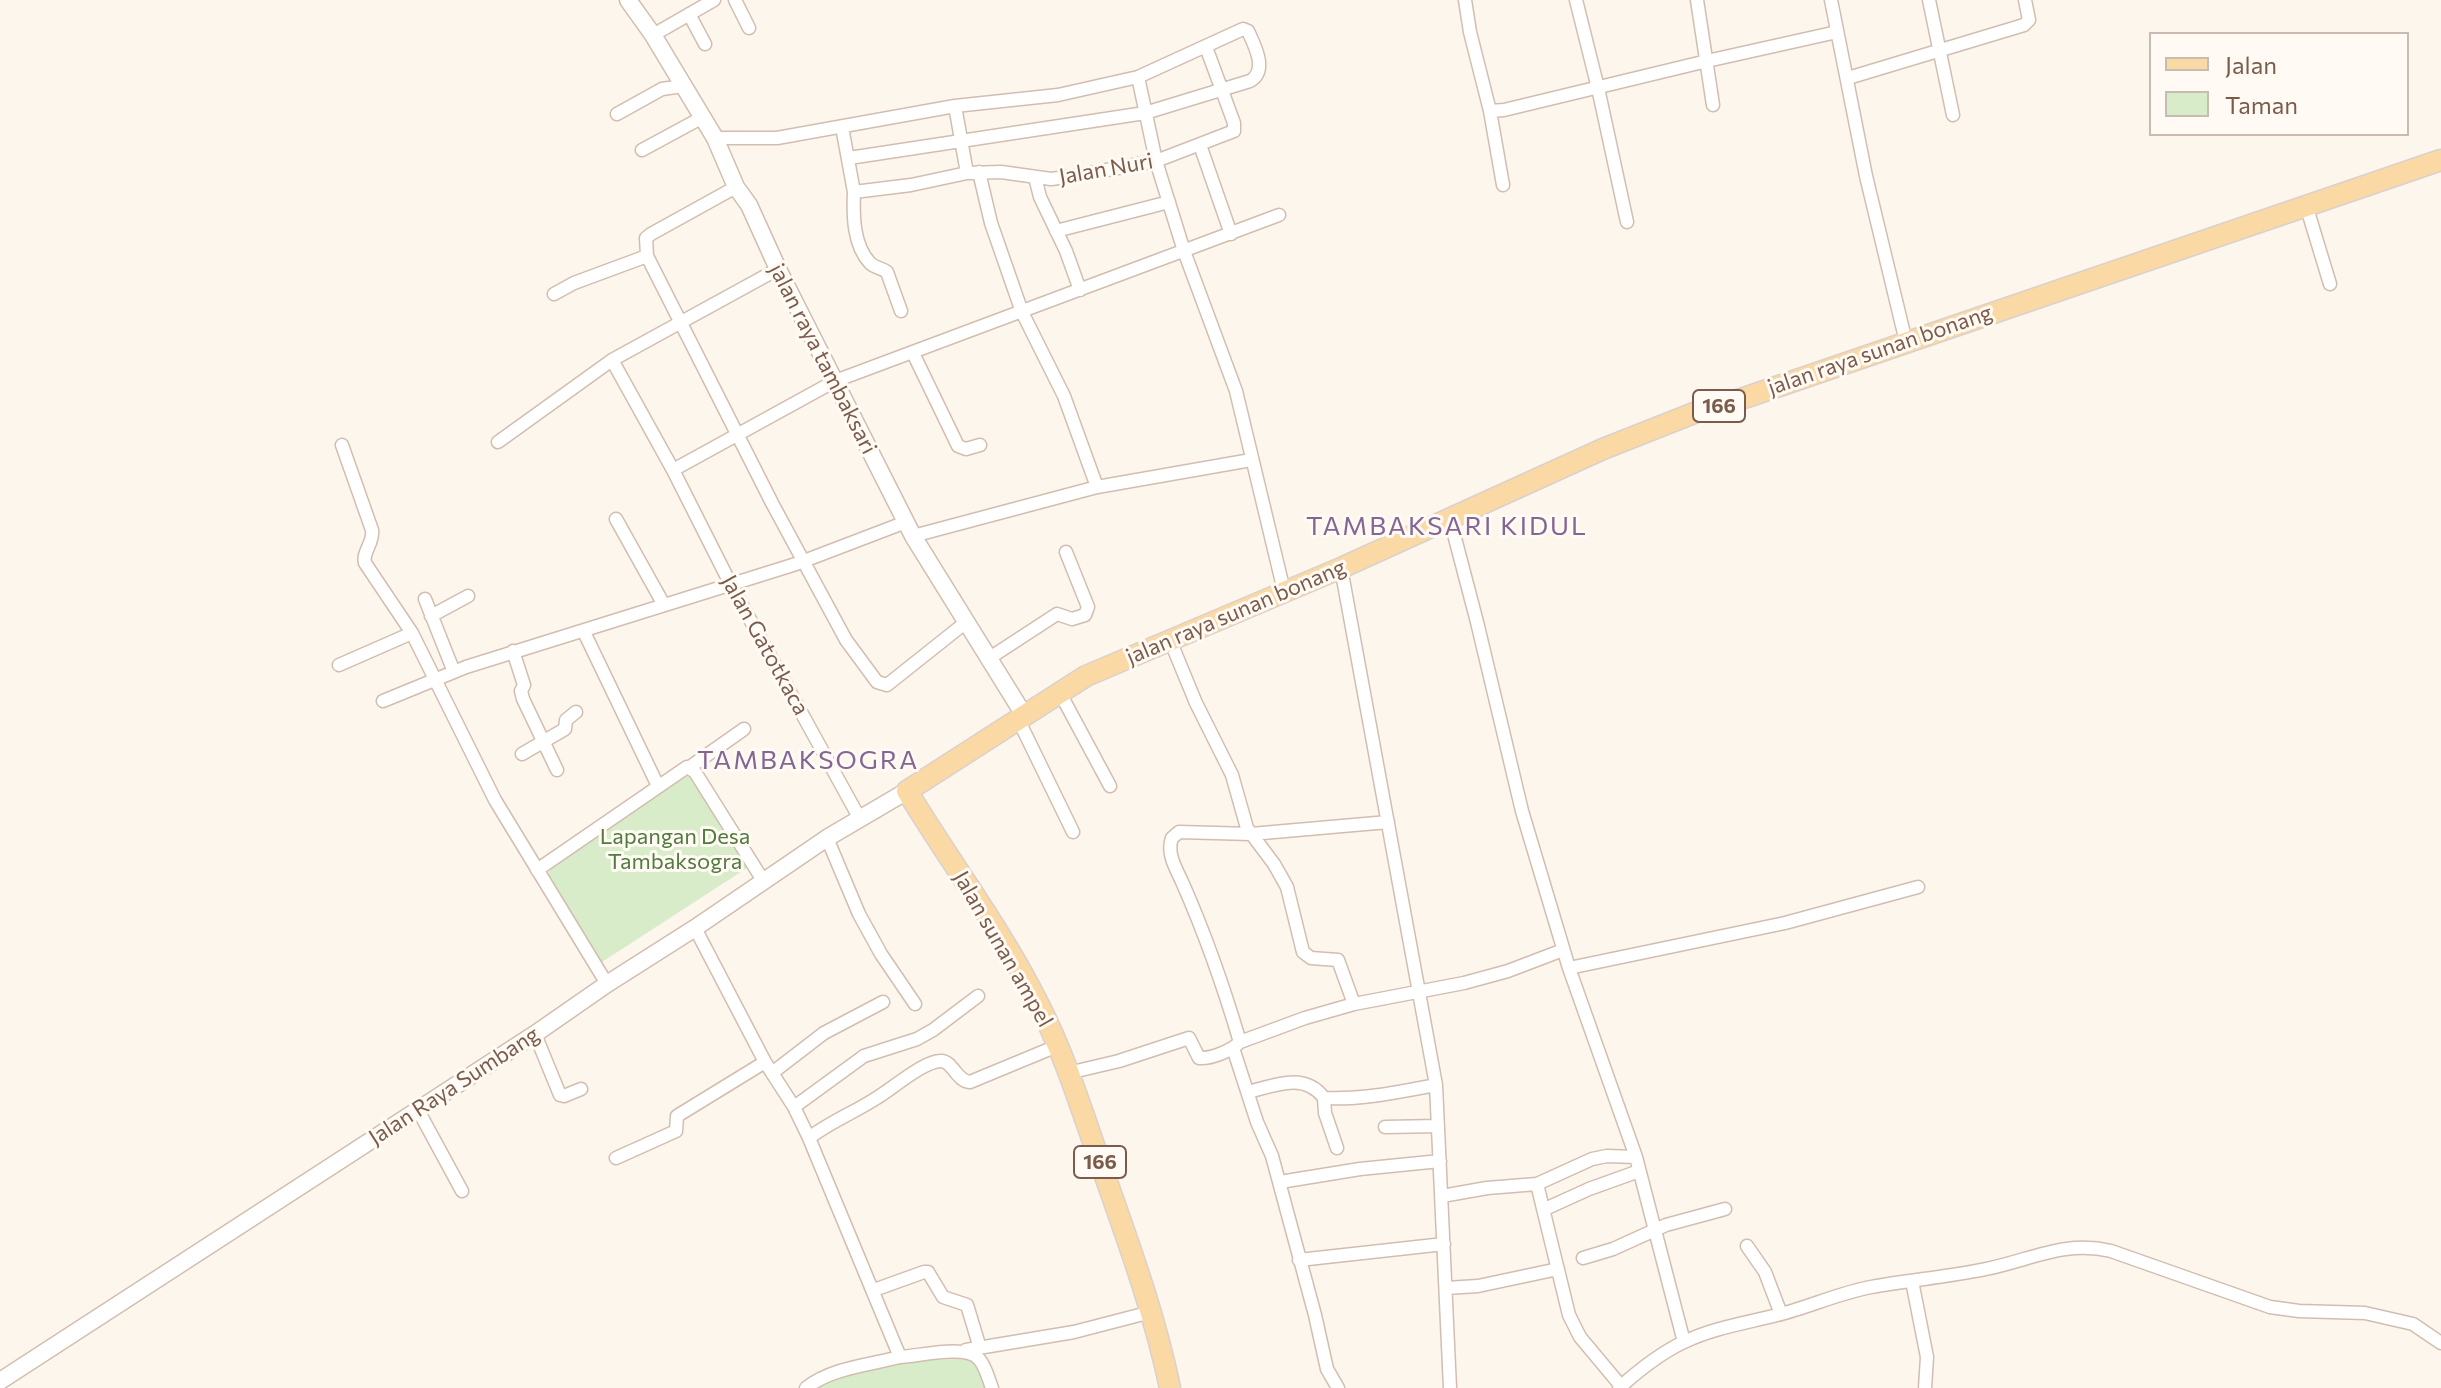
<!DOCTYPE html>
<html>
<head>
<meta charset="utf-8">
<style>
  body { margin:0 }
  #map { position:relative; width:2441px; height:1388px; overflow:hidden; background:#fdf6ec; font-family:Commissioner,sans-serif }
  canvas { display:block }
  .legend { position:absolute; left:2149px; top:32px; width:260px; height:104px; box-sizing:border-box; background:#fffaf3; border:2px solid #cabbb1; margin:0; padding:10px 14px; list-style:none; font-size:24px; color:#7a5c4d }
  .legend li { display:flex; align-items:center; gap:16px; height:40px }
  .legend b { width:40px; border:2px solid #cabbb1 }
</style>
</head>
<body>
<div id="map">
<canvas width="2441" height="1388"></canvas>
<ul class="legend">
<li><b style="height:10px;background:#fbd9a5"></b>Jalan</li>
<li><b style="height:22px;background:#d8ecc9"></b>Taman</li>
</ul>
</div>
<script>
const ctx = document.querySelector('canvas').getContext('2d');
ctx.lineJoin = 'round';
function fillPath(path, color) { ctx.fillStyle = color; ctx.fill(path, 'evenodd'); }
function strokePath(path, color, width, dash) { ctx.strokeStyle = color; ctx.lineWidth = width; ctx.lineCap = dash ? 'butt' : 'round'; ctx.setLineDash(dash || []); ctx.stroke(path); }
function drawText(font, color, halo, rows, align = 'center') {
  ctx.font = font + ' Commissioner,sans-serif'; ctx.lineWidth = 6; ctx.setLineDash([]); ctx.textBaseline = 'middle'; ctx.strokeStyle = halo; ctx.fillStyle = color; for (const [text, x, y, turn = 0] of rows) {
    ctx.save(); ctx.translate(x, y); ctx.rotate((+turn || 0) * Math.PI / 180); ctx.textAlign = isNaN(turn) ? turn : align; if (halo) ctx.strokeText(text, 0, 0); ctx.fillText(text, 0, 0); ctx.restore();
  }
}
const green = new Path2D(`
  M687 774 695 777 750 866 599 964 547 877 550 869Z
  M960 1359C982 1361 981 1369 987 1388H810L817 1382 899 1361Z`);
const minor = new Path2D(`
  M735 0 749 28
  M1465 0 1470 32 1490 111 1503 185
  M1576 0 1598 88 1627 222
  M1697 0 1713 105
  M1831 0 1866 176 1906 342
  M1929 0 1953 115
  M689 14 705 44
  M653 35 714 0
  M1138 77 1156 161 1184 251 1236 391 1284 591
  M1848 78 2024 25 2029 20 2025 0
  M955 106 967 173
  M1490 111 1504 110 1707 61 1837 32
  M617 114 662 89 683 86
  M842 127 854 192 911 185 967 173 1001 172 1051 179 1074 176 1156 161 1234 131V123L1206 47
  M715 138H777L955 106 1058 95 1138 77 1243 29 1248 31C1255 46 1268 71 1250 81L1145 113 849 158
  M1200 145 1231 234
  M642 150 703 117
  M979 172 991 223 1022 312 1064 396 1097 487
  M1035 177 1040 197 1066 251 1080 290
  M854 192C853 215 853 245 870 263 875 268 882 268 887 272L901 311
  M2306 205 2330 284
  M1056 231 1169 202
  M647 256 772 503 846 640 877 682 887 685 965 623
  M554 294 574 283 647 256 646 238 651 234 736 187
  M913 353 958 446 966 449 980 445
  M612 360 673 470 731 585 860 819
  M498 442 612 360 778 269
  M342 445 372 530C374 543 362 552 365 563L412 633 495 800 607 984
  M673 470 835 381 1279 215
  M616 519 664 605
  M1450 519 1477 622 1522 811 1569 968 1636 1157 1684 1342
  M913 536 1097 487 1251 460
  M1341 568 1436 1085 1450 1388
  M425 599 454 672
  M431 616 468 596
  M584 632 658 786
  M1170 640 1196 703 1232 775 1247 828 1274 864 1287 887 1303 952 1311 958 1338 960 1354 1004
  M513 651 524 685 521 691 523 699 557 770
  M988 659 1057 614 1072 619 1085 615 1088 607 1066 552
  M339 665 412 633
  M1060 693 1110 786
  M383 701 466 667 796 564 906 522
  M1018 719 1073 832
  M522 754 565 729 566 720 576 712
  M690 767 744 729
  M827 838 859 914 881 954 915 1004
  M537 870 687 767 695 772 764 882
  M695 928 765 1062 794 1107 809 1138 900 1357C920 1356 966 1344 979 1359 986 1367 988 1378 992 1388
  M1569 968 1785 923 1918 887
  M535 1034 560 1095 564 1096 581 1089
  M1240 1042C1224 988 1206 936 1183 884 1177 870 1166 854 1172 838L1179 832 1251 834 1388 822
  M1233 1048 1257 1122 1272 1156 1315 1315 1327 1369 1338 1388
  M772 1073 824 1033 883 1002
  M1068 1073 1119 1061 1189 1038 1199 1058C1211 1059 1231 1051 1240 1042L1305 1018 1354 1004 1464 983 1508 971 1563 950
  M1249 1092C1275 1085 1305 1072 1324 1098 1361 1100 1399 1092 1436 1085
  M1324 1098 1325 1113 1337 1148
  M794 1107 864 1056 917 1039 933 1030 978 996
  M418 1110 462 1191
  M1385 1127 1438 1126
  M809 1138C830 1122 853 1113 875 1099 891 1090 923 1061 941 1061 953 1061 956 1081 970 1082L1057 1046
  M616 1158 676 1131 677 1116 765 1062
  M1280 1182 1360 1169 1440 1161
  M1537 1184 1569 1315 1580 1337 1621 1386
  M1442 1196 1487 1188 1537 1184 1592 1159 1607 1156 1636 1157
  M1545 1209 1589 1189 1639 1171
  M1747 1246 1765 1272 1781 1314
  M1583 1258 1613 1249 1666 1225 1725 1209
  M1299 1260 1444 1244
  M1912 1281 1927 1357 1925 1388
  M1446 1288 1478 1286 1558 1269
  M874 1290 924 1272H928L943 1297 967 1305 980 1348
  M966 1350 1074 1332 1151 1312
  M806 1388C831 1368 869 1365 900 1357
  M1619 1388C1638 1371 1660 1353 1684 1342 1713 1328 1746 1323 1777 1315 1809 1307 1839 1293 1871 1287 1909 1280 1948 1277 1986 1269 2031 1260 2064 1240 2111 1251L2270 1307 2299 1311 2365 1313 2413 1324 2441 1343`);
const tertiary = new Path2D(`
  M628 0 653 35 715 138 736 187 749 205 778 269 913 536 1024 715
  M0 1381 535 1034 607 984 695 928 827 838 907 791`);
const primary = new Path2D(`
  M1170 1388C1154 1311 1126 1236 1100 1162 1081 1108 1064 1053 1038 1003 1001 929 950 862 907 791L1086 676 1341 568 1603 449 1694 413 1747 397 2441 160`);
const shields = [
  [1719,406,52],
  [1100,1162,52]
];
const shieldNames = [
  ["166",1719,406],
  ["166",1100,1162]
];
const streetNames = [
  ["Jalan Nuri",1106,169,-10],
  ["jalan raya sunan bonang",1880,350,-19],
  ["jalan raya tambaksari",823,359,63],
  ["jalan raya sunan bonang",1236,612,-23],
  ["Jalan Gatotkaca",765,645,61],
  ["Jalan sunan ampel",1003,949,60],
  ["Jalan Raya Sumbang",454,1086,-33]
];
const parkNames = [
  ["Lapangan Desa",675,837],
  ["Tambaksogra",675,862]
];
const quarterNames = [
  ["TAMBAKSARI KIDUL",1447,526],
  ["TAMBAKSOGRA",808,760]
];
fillPath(green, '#d8ecc9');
strokePath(minor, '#d1beb0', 15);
strokePath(tertiary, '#d1beb0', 19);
strokePath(primary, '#dad1cd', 23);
strokePath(minor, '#fff', 12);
strokePath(tertiary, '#fff', 16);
strokePath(primary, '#fbd9a5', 20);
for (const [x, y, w] of shields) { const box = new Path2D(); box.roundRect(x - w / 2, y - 16, w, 32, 6); ctx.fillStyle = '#fffaf3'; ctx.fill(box); strokePath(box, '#7a5c4d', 2); }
drawText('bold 20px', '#7a5c4d', null, shieldNames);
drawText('22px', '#7a5c4d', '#fffaf3', streetNames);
drawText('22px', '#537a41', '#fffaf3', parkNames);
ctx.letterSpacing = '2px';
drawText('26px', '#846695', '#fffaf3', quarterNames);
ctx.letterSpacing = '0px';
</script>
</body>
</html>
